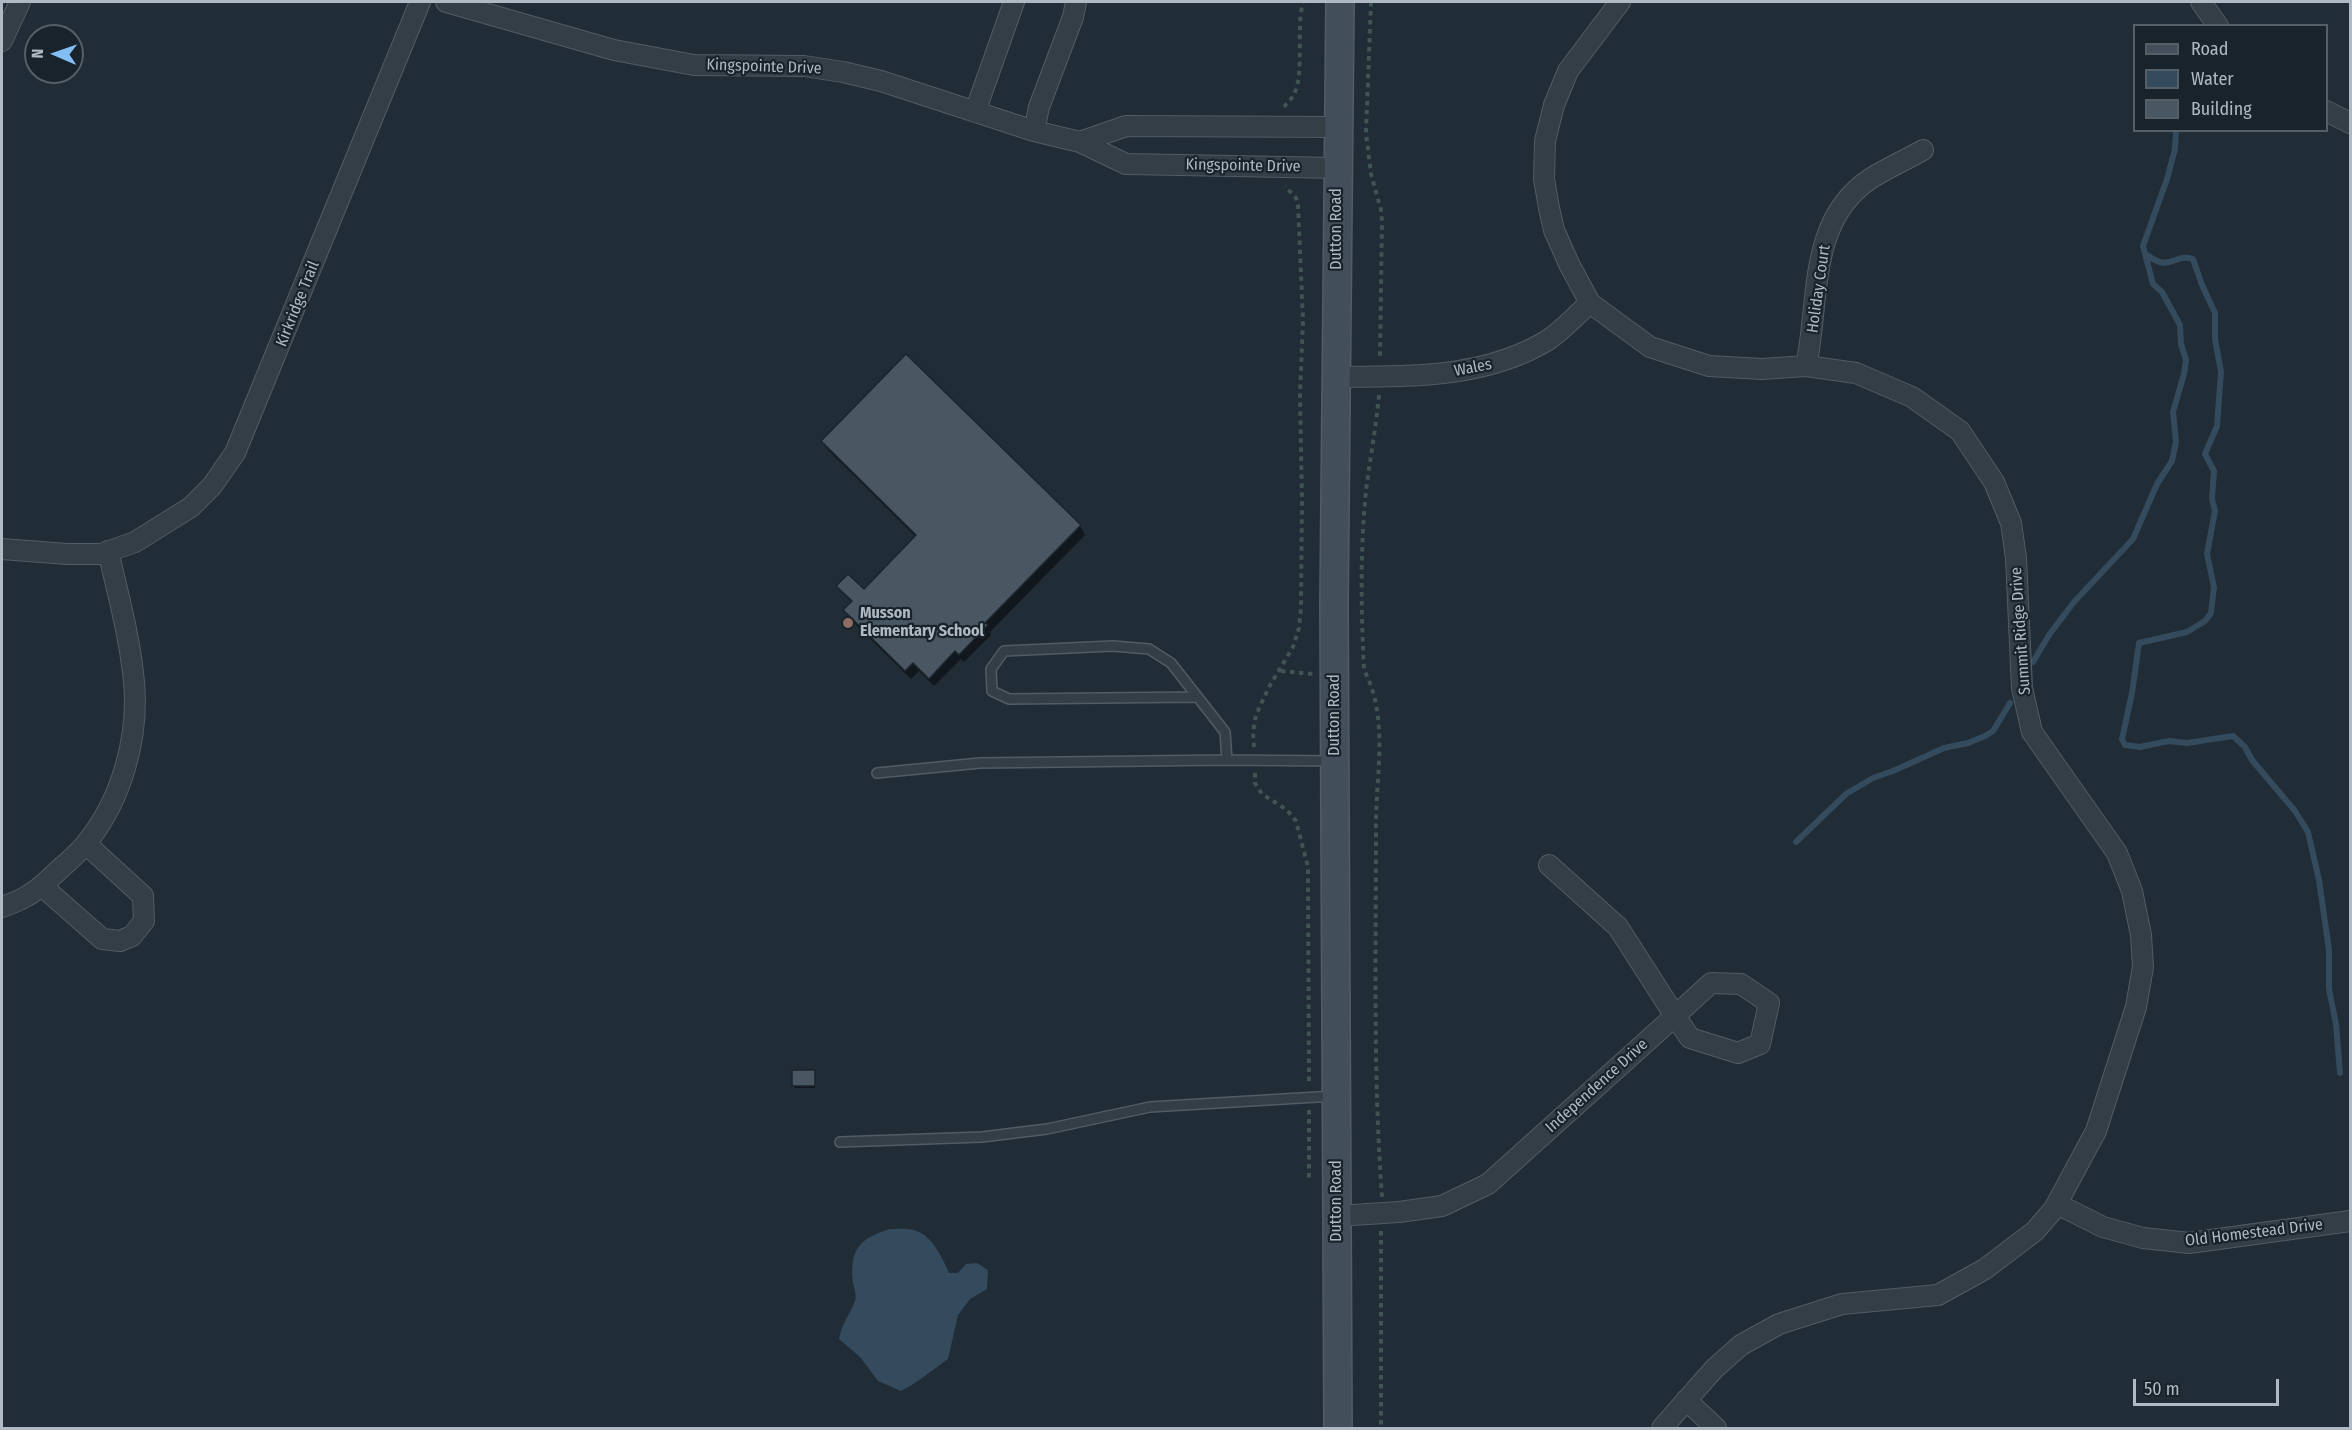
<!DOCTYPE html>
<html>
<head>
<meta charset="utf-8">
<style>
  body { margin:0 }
  #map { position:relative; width:2352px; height:1430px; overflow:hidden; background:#202c36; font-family:"Fira Sans Condensed",sans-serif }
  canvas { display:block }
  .frame { position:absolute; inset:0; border:3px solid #aeb9c4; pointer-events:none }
  .legend { position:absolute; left:2133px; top:24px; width:195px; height:108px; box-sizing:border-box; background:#19232b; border:2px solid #555f68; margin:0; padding:8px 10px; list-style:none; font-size:18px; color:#aeb9c4 }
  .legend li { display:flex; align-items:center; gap:12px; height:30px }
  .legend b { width:30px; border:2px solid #555f68 }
  .north { position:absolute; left:24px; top:24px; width:60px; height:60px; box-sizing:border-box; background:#19232b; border:2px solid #555f68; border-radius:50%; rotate:272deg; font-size:16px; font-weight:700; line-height:24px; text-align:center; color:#aeb9c4 }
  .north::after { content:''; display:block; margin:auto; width:21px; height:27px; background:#82bdf4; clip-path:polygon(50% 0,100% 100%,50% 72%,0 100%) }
  .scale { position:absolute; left:2133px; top:1379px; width:146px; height:27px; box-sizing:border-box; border:3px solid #aeb9c4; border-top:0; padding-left:8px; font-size:18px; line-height:21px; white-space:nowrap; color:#aeb9c4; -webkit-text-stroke:4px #19232b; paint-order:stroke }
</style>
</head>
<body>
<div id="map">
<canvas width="2352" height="1430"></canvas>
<div class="frame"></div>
<ul class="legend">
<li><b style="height:8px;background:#424e5a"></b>Road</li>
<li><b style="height:16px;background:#344b5d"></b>Water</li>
<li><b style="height:16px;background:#485762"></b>Building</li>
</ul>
<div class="north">N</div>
<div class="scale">50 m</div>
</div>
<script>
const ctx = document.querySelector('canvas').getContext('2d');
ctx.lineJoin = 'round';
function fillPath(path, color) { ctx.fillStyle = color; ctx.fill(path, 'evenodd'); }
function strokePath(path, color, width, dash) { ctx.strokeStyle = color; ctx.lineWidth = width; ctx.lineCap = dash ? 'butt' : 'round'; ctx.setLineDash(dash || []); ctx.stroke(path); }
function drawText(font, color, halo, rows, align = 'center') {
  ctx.font = font + ' "Fira Sans Condensed",sans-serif'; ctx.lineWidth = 4.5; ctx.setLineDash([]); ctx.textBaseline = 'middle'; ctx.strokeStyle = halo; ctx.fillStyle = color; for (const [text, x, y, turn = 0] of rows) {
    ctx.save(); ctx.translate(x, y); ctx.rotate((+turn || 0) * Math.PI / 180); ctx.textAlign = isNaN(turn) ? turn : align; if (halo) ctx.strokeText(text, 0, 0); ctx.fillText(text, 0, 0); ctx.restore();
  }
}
const water = new Path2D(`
  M890 1229C897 1229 907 1228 914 1230 932 1235 942 1257 949 1273H958L966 1264 977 1263 988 1270 987 1289 970 1299 958 1315 948 1359C932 1370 919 1382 901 1391L878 1381 860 1357 839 1339C841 1325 850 1314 855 1301 857 1295 854 1288 853 1283 849 1249 860 1238 890 1229Z`);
const shadow = new Path2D(`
  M823 441 1080 526 1085 535 990 632 991 635 964 662 961 659 934 686 919 671 911 679 850 619 845 610 852 603 838 586 864 591 916 537 828 450Z
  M814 1071 815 1088H795L794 1085Z`);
const stream = new Path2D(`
  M2147 255C2171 273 2173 253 2193 259L2202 285 2215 313V339L2221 372 2217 426 2205 454 2214 471 2212 499 2215 511 2207 554 2214 587 2211 613 2205 621 2187 632 2139 643 2132 693 2122 739 2125 745 2140 747 2169 741 2187 743 2233 736 2245 747 2252 760 2295 811 2308 832 2319 880 2329 950V989L2336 1024 2340 1073
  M2033 662 2049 635 2074 602 2133 539 2157 484 2172 461 2176 442 2173 412 2184 374 2186 360 2181 344 2180 325 2162 292 2153 284 2143 246 2167 179 2175 149 2176 130
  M1796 842 1846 794 1873 778 1893 771 1944 748 1968 743 1985 736 1993 731 2010 703`);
const building = new Path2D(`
  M906 354 1081 525 985 623 988 625 959 655 955 651 929 679 913 663 905 671 843 610 852 601 836 586 848 574 864 589 916 535 821 441Z
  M792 1070H815V1086H792Z`);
const path = new Path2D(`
  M1371 2 1366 133 1371 174 1381 210 1382 222 1380 358
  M1284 107C1288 102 1293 98 1295 92 1304 72 1296 28 1303 2
  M1379 395C1376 427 1370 459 1366 491 1360 550 1361 610 1364 670 1390 719 1375 778 1376 831 1376 953 1373 1076 1382 1197
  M1281 671 1313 674
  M1254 747 1253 732 1256 715 1269 687 1293 647 1299 628 1301 608 1302 500 1300 395 1303 320 1298 205 1296 198 1285 186
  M1255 773V783L1262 794 1287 810 1296 821 1308 867 1309 1084
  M1309 1110V1179
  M1381 1231V1428`);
const lane = new Path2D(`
  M1197 697 1009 699 992 691 991 669 1004 651 1113 646 1149 649 1171 663 1225 732 1227 760 1333 761
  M877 773 980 763 1227 760
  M840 1142 982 1137 1047 1129 1150 1107 1334 1096`);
const street = new Path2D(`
  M446 2 614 50 694 65 804 66 843 72 881 81 1034 131 1080 142 1126 164 1338 168
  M1620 2 1568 71 1554 105 1545 141 1544 179 1549 208 1554 230 1569 264 1590 303 1650 347 1709 366 1762 369 1806 366 1856 373 1912 397 1960 431 1994 482 2011 523 2016 558 2022 688 2032 732 2117 853 2132 891 2141 935 2143 967 2136 1007 2096 1131 2054 1209 2035 1231 1985 1269 1938 1295 1842 1304 1779 1324 1741 1345 1714 1369 1662 1428
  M2201 2 2218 26
  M2 41 20 2
  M2326 111 2350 123
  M975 112 1014 2
  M1034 131 1039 107 1073 17 1076 2
  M1080 142 1126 126 1338 127
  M1806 366C1820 302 1807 221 1870 179 1887 168 1906 160 1923 150
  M1336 377C1409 376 1484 379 1548 340 1563 330 1577 314 1590 303
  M2 549 67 554H101L135 542 191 507 212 486 235 453 420 2
  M42 886 102 939 120 941 132 936 144 921 143 896 86 844
  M2 907C10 904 19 901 27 896 40 889 51 877 62 867 71 859 81 851 88 841 122 798 139 737 134 682 130 638 118 594 108 551
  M1711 983 1741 984 1769 1003 1760 1044 1738 1053 1690 1038 1675 1016Z
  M2057 1204 2103 1227 2143 1238 2189 1243 2350 1221
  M1337 1216 1399 1212 1442 1206 1488 1184 1675 1016 1618 927 1549 865
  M1686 1400 1716 1428`);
const secondary = new Path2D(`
  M1338 1428 1334 605 1340 2`);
const markers = [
  [848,623,6,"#8d6e63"]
];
const streetNames = [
  ["Kingspointe Drive",764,67,2],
  ["Kingspointe Drive",1243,166,1],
  ["Dutton Road",1337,229,-90],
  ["Holiday Court",1819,289,-82],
  ["Kirkridge Trail",298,304,-68],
  ["Wales",1473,368,-11],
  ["Summit Ridge Drive",2021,631,-94],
  ["Dutton Road",1335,715,-90],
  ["Independence Drive",1597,1086,-42],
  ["Dutton Road",1337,1201,-90],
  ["Old Homestead Drive",2254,1233,-7]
];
const poiNames = [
  ["Musson",860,614],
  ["Elementary School",860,632]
];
fillPath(water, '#344b5d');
fillPath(shadow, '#0007');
strokePath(stream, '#344b5d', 6);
fillPath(building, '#485762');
strokePath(building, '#1b252d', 1.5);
strokePath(lane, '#515c65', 12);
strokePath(street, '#515c65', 22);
strokePath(secondary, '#515c65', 30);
strokePath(path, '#405454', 4, [4.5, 4.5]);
strokePath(lane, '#343e47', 9);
strokePath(street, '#343e47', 20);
strokePath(secondary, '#424e5a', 27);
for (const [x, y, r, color] of markers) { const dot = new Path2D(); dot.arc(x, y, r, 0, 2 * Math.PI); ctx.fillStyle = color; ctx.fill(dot); strokePath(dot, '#19232b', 2); }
drawText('16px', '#aeb9c4', '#19232b', streetNames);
drawText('bold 16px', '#aeb9c4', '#19232b', poiNames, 'left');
</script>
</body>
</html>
